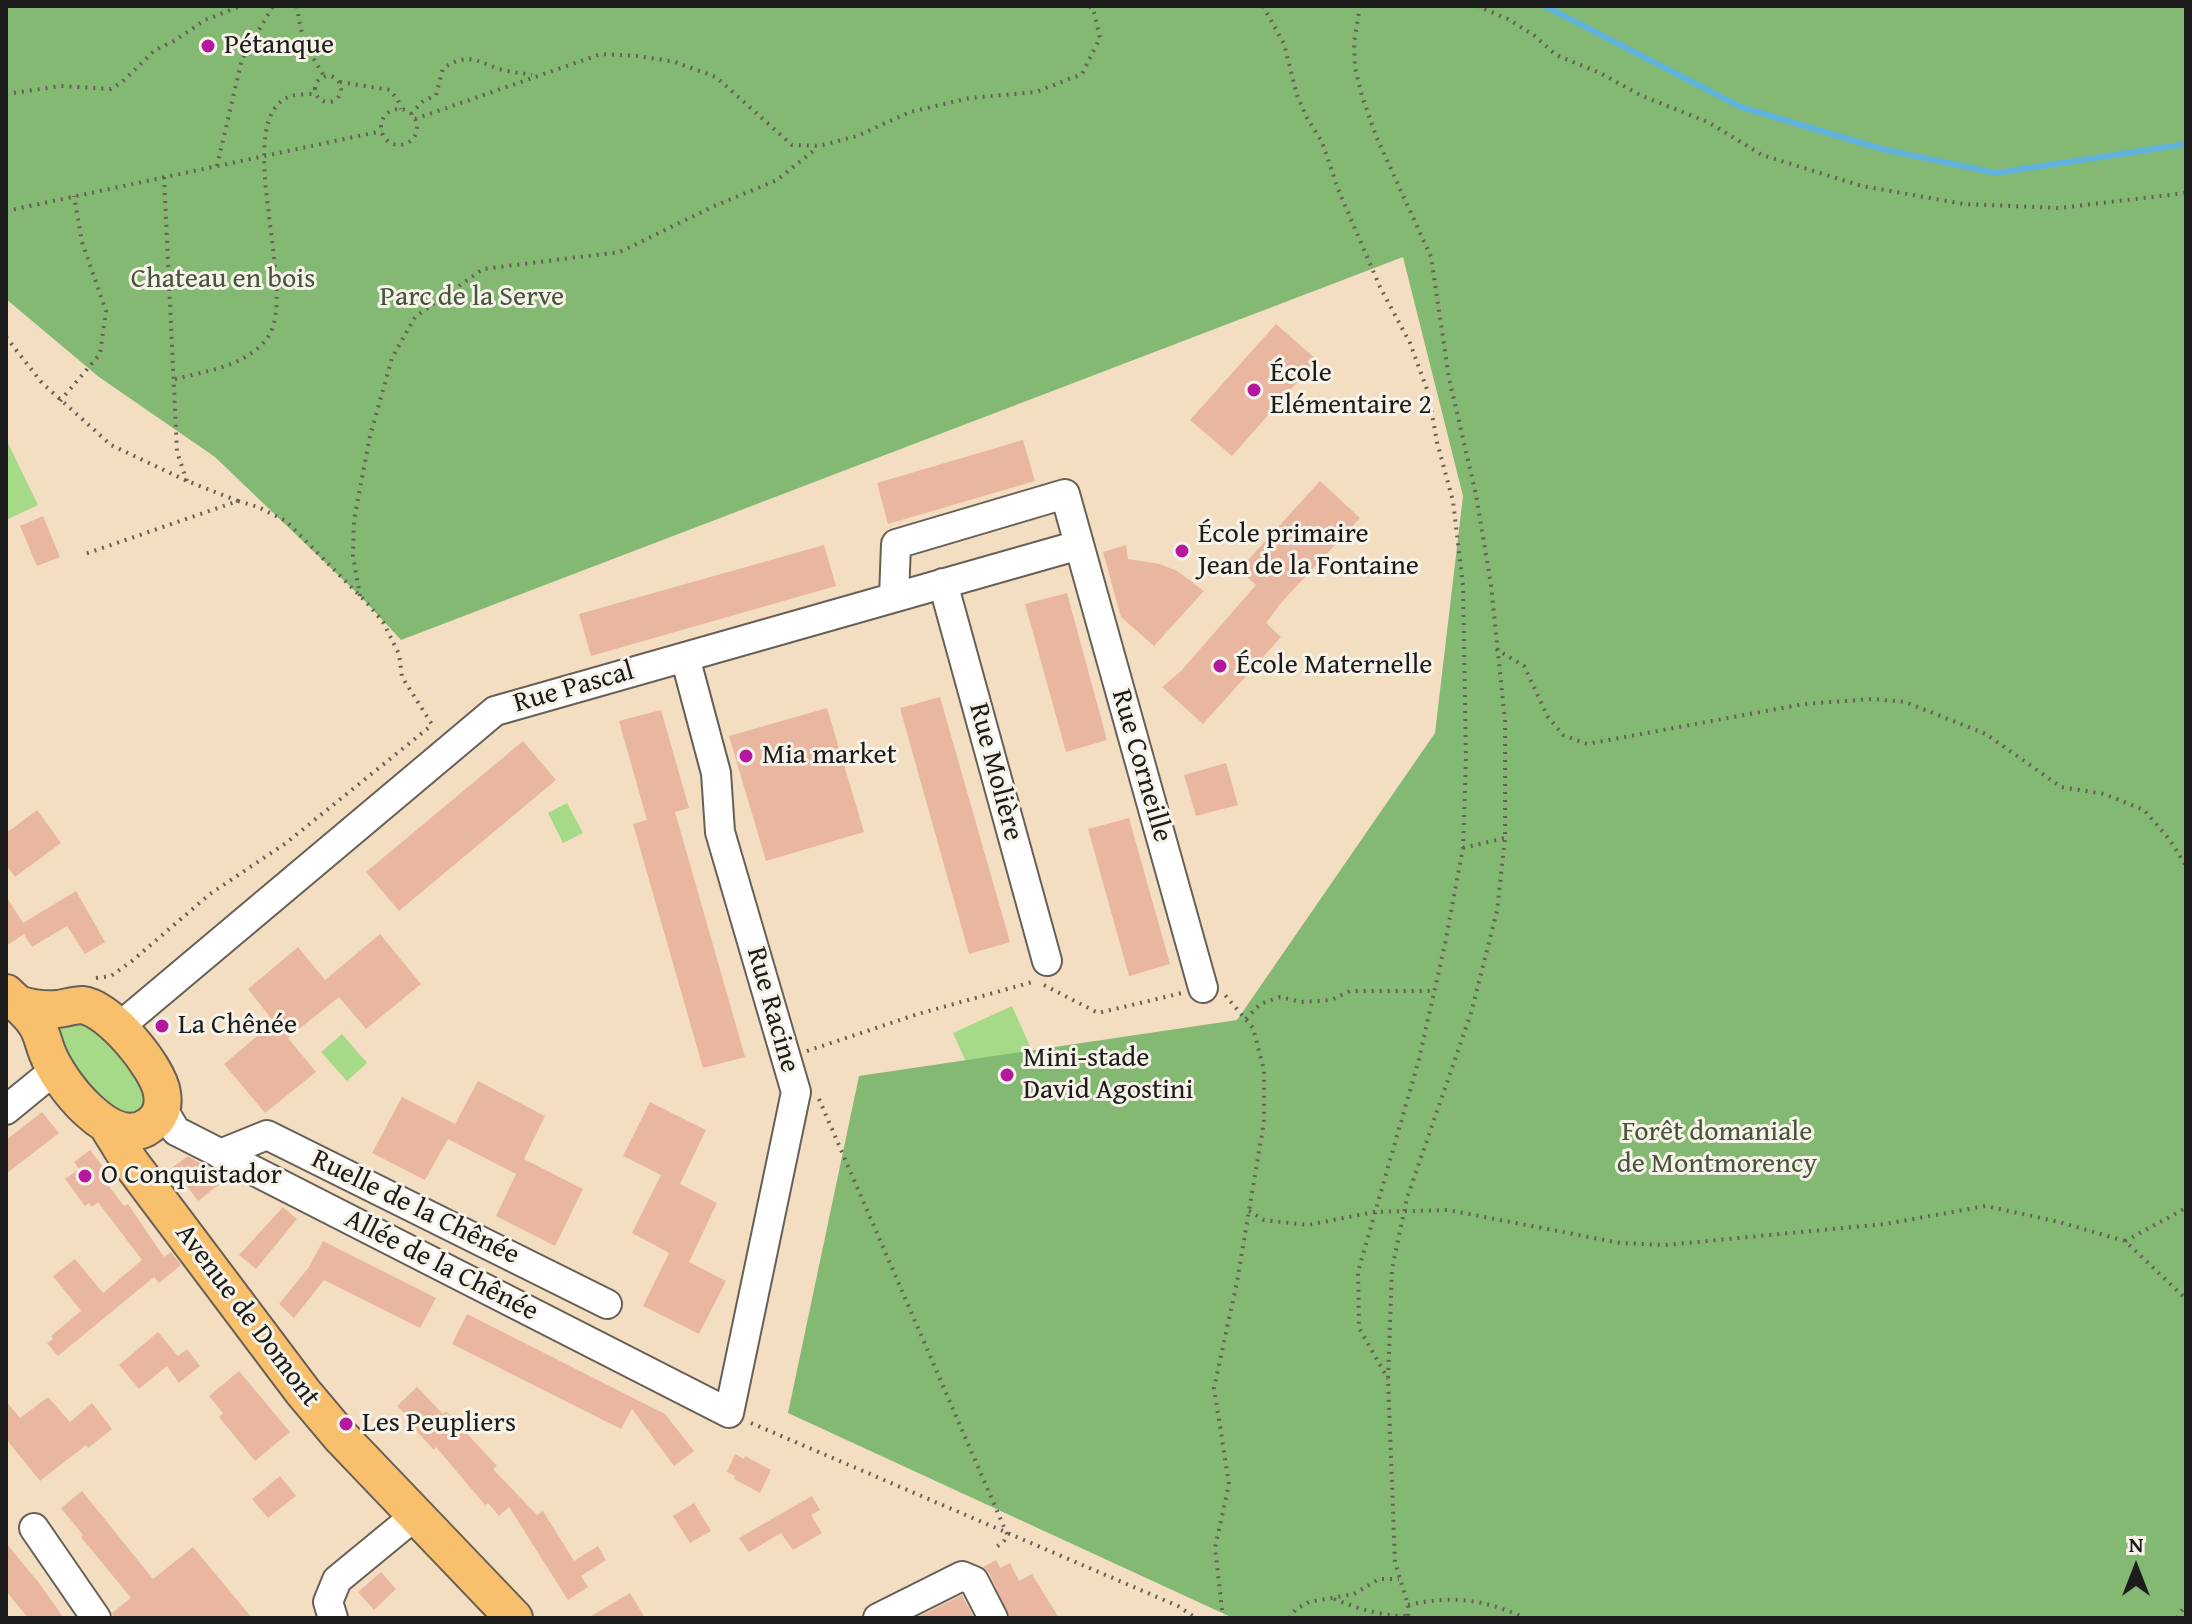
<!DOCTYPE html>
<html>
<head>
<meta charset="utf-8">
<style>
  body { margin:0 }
  #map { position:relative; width:2192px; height:1624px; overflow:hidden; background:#f4dec2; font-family:"Gentium Book Plus",serif }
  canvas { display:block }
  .frame { position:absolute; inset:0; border:8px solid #1c1c1c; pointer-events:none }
  .north { position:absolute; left:2096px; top:1528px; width:80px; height:80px; -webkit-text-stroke:6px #f7f3e8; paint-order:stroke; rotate:0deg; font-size:22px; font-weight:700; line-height:32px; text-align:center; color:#1c1c1c }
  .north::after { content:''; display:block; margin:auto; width:28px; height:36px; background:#1c1c1c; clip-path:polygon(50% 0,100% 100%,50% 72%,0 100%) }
</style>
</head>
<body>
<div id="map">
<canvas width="2192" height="1624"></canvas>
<div class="frame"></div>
<div class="north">N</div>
</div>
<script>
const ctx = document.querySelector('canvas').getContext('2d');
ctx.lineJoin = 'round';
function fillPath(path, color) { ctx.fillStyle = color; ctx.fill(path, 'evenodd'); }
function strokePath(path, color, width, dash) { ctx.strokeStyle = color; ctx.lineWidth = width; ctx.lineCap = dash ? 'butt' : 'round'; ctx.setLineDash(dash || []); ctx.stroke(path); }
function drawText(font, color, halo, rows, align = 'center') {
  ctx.font = font + ' "Gentium Book Plus",serif'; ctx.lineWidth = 6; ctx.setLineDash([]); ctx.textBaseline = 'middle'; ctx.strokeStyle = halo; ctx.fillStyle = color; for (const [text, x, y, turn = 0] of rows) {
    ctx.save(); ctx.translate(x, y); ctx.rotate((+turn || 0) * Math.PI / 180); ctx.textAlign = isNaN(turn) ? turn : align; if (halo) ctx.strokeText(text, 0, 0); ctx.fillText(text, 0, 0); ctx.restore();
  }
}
const green = new Path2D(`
  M6 439 38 505 6 520Z
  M567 803 583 833 563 843 548 813Z
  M1012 1006 1062 1118 1003 1144 953 1033Z
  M90 1019 143 1081 149 1094 144 1113 118 1121C106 1107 33 1039 64 1023 71 1020 82 1020 90 1019Z
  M342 1034 367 1063 347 1081 321 1052Z`);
const forest = new Path2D(`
  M6 6H2186V1618H1233L788 1413 859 1076 1237 1020 1435 733 1463 496 1403 257 401 640 360 596 215 457 99 377 6 299Z`);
const stream = new Path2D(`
  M1545 6 1741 107 1882 149 1996 173 2186 144`);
const building = new Path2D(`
  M1276 324 1317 360 1232 456 1190 420Z
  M1023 440 1035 481 888 524 877 483Z
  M1320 481 1360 518 1280 604 1266 623 1281 637 1203 724 1162 687 1181 671 1256 585 1239 570Z
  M43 516 60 557 37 566 20 526Z
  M824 545 836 586 591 656 579 614Z
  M1126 545 1128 559 1160 564 1177 571 1204 591 1154 646 1121 617 1103 552Z
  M1067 593 1107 740 1066 752 1025 604Z
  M940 697 1010 942 969 954 900 708Z
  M827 708 864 832 766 861 729 736Z
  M661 710 689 808 675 812 745 1057 703 1068 633 824 647 820 619 721Z
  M523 741 556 780 399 911 366 872Z
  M1226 763 1238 805 1196 816 1184 775Z
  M37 810 61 843 15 877 6 865V833Z
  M1129 818 1170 964 1129 976 1088 829Z
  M76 891 105 942 85 954 67 926 32 947 24 934 6 946V896L23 923Z
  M380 934 421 984 366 1029 339 997 288 1038 316 1072 265 1113 224 1064 274 1022 248 989 298 947 325 980Z
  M478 1081 545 1116 524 1159 583 1189 555 1246 496 1216 516 1174 448 1139 425 1180 372 1153 402 1097 455 1124Z
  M650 1102 706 1130 680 1184 717 1203 689 1262 726 1281 699 1334 643 1306 669 1253 632 1233 661 1175 623 1156Z
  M42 1112 59 1133 6 1174V1140Z
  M90 1150 104 1168 99 1173 124 1206 128 1204 164 1257 171 1252 181 1265 159 1283 154 1277 58 1356 47 1343 53 1339 51 1336 81 1311 53 1276 75 1259 103 1293 142 1260 98 1202 92 1207 89 1203 85 1206 65 1179 79 1169 74 1162Z
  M188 1156 209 1168 221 1183 198 1201 173 1167Z
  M283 1207 297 1219 256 1269 239 1255Z
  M323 1241 436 1298 420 1328 324 1280 294 1318 279 1304 309 1267Z
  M467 1314 665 1414 694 1451 674 1466 632 1409 621 1429 452 1344Z
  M158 1332 178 1356 187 1349 200 1366 179 1383 167 1366 139 1389 119 1365Z
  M239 1371 290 1432 255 1461 219 1417 223 1413 209 1396Z
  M417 1387 443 1414 446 1411 497 1466 493 1469 537 1515 543 1511 574 1561 598 1546 606 1560 581 1576 588 1587 568 1600 509 1507 499 1516 488 1503 485 1505 436 1447 434 1450 408 1422 410 1419 397 1406Z
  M48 1397 70 1422 92 1403 112 1429 88 1448 86 1445 40 1481 6 1439V1401L20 1418Z
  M735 1454 744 1459 745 1456 771 1470 760 1493 734 1479 735 1476 727 1472Z
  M280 1476 296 1496 268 1518 252 1499Z
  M82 1491 153 1579 193 1547 252 1618H113L112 1613 131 1598 81 1537 83 1535 61 1508Z
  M812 1496 820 1510 811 1515 822 1533 793 1550 781 1533 749 1552 739 1538Z
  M694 1503 711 1531 690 1543 673 1516Z
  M6 1543 39 1583 64 1618H28L6 1591Z
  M996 1560 1000 1568 1010 1563 1019 1581 1032 1574 1059 1618H1010L989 1573 983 1567Z
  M381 1572 396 1589 374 1610 358 1592Z
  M630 1593 645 1618H588Z
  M962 1595 974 1618H916Z`);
const path = new Path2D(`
  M297 6C301 40 307 48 324 76
  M1263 6 1284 44 1297 95 1307 118 1322 142 1338 189 1380 287 1410 343 1428 392 1437 442 1453 501 1463 586 1466 759 1463 848 1445 944 1419 1059 1358 1272 1359 1328 1388 1379
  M1360 6 1354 43 1355 68 1362 96 1376 136 1431 257 1449 378 1476 495 1491 585 1505 721V838L1497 911 1471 1013 1407 1198 1392 1269 1388 1379 1395 1562 1408 1605V1618
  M1477 6 1508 19 1535 36 1556 55 1600 73 1642 96 1708 122 1762 155 1862 186 1964 204 2059 208 2186 193
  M315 89a13 13 0 1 1 26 0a13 13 0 1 1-26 0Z
  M340 82 390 90 398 100 401 109
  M6 94 61 86 111 89 122 82 155 50 174 41 205 20 241 6
  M381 127a18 18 0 1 1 36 0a18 18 0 1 1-36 0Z
  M411 114 422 102 436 95 443 68C469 53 474 60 499 69 510 72 521 73 532 75
  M415 119 601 54 638 56 675 62 716 77 792 145 819 146 857 136 910 112 970 98 1036 92 1082 74 1100 38 1093 8 1087 6
  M217 166 242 59 273 6
  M164 177 177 452 187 481
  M6 211 382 131
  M6 337 42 383 111 445 187 481 238 501 85 554
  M175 379C207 371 247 366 268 337 300 291 228 117 291 96 298 94 308 94 315 94
  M60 401 100 354 106 311 82 242 74 196
  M238 501 258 507 286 521 367 603 383 622 399 654 402 677 433 726
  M360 596 353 556 354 520 370 436 392 358 415 317 483 269 620 252 712 207 777 180 817 148
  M1496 649 1524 666 1548 717 1563 735 1587 744 1804 704 1873 699 1905 702 1986 734 2061 787 2104 794 2144 810 2170 840 2186 866
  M1463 848 1505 838
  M96 978 111 976 132 961 210 894 286 843 432 725
  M1044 985 1098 1013 1182 993
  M1246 1019 1260 1004 1280 997 1301 1002 1331 1000 1350 991H1434
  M807 1051 918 1014 1036 981
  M819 1099 1007 1534 1004 1541 993 1550
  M1249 1211 1264 1220 1308 1225 1374 1212 1448 1210 1620 1243 1665 1245 1885 1224 1986 1206 2059 1222 2125 1241 2186 1299
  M2125 1241 2186 1208
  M751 1423 1178 1606 1196 1618
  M1334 1599C1359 1609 1381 1616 1408 1616
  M1408 1605C1453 1595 1483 1599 1525 1618
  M1223 1618 1215 1548 1229 1484 1214 1388 1237 1282 1264 1122V1070L1253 1028 1225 995
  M1289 1618 1296 1609 1309 1602 1354 1594 1379 1579H1399
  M2177 1618 2186 1604`);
const minor = new Path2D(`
  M943 583 1047 961
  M894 597 896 544 1065 494 1203 988
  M119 1027 495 711 1079 545
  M162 1108 176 1131 184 1135 729 1413 796 1092 720 832 716 773 685 657
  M6 1110 56 1069
  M220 1154 267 1135 607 1304
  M34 1528 96 1618
  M333 1618 328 1602 337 1580 416 1515
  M878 1618 962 1576 974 1581 993 1618`);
const major = new Path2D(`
  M6 993C17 1004 28 1011 36 1024 42 1033 43 1042 47 1052 58 1082 113 1154 150 1125 161 1117 164 1106 162 1093 158 1067 109 1008 82 1005 74 1005 66 1008 58 1009 45 1010 34 1009 21 1005
  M107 1125 130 1162 303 1392 340 1436 514 1618`);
const markers = [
  [208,46,8,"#b5179e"],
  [1254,390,8,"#b5179e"],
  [1182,551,8,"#b5179e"],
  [1220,666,8,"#b5179e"],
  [746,756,8,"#b5179e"],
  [162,1026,8,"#b5179e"],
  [1007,1075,8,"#b5179e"],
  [85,1176,8,"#b5179e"],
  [346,1424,8,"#b5179e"]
];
const poiNames = [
  ["Pétanque",224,46],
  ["École",1270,374],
  ["Elémentaire 2",1270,406],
  ["École primaire",1198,535],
  ["Jean de la Fontaine",1198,567],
  ["École Maternelle",1236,666],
  ["Mia market",762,756],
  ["La Chênée",178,1026],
  ["Mini-stade",1023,1059],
  ["David Agostini",1023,1091],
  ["O Conquistador",101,1176],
  ["Les Peupliers",362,1424]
];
const parkNames = [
  ["Chateau en bois",223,280],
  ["Parc de la Serve",472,298],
  ["Forêt domaniale",1717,1133],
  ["de Montmorency",1717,1165]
];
const streetNames = [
  ["Rue Pascal",574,688,-16],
  ["Rue Corneille",1141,766,74],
  ["Rue Molière",995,772,75],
  ["Rue Racine",772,1010,74],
  ["Ruelle de la Chênée",415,1208,26],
  ["Allée de la Chênée",441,1266,27],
  ["Avenue de Domont",247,1316,53]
];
fillPath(green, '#a6d988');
fillPath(forest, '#84b974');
strokePath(stream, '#61b3dc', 6);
fillPath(building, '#e9b7a0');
strokePath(minor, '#686056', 32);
strokePath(major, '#686056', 40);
strokePath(path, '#686056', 4, [2, 6]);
strokePath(minor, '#fff', 28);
strokePath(major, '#f8bf6c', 36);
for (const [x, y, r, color] of markers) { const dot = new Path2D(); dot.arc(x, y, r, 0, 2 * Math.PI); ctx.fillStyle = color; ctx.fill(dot); strokePath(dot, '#f7f3e8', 3); }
drawText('28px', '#1c1c1c', '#f7f3e8', poiNames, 'left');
drawText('28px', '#45553c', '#f7f3e8', parkNames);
drawText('28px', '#1c1c1c', '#f7f3e8', streetNames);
</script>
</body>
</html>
